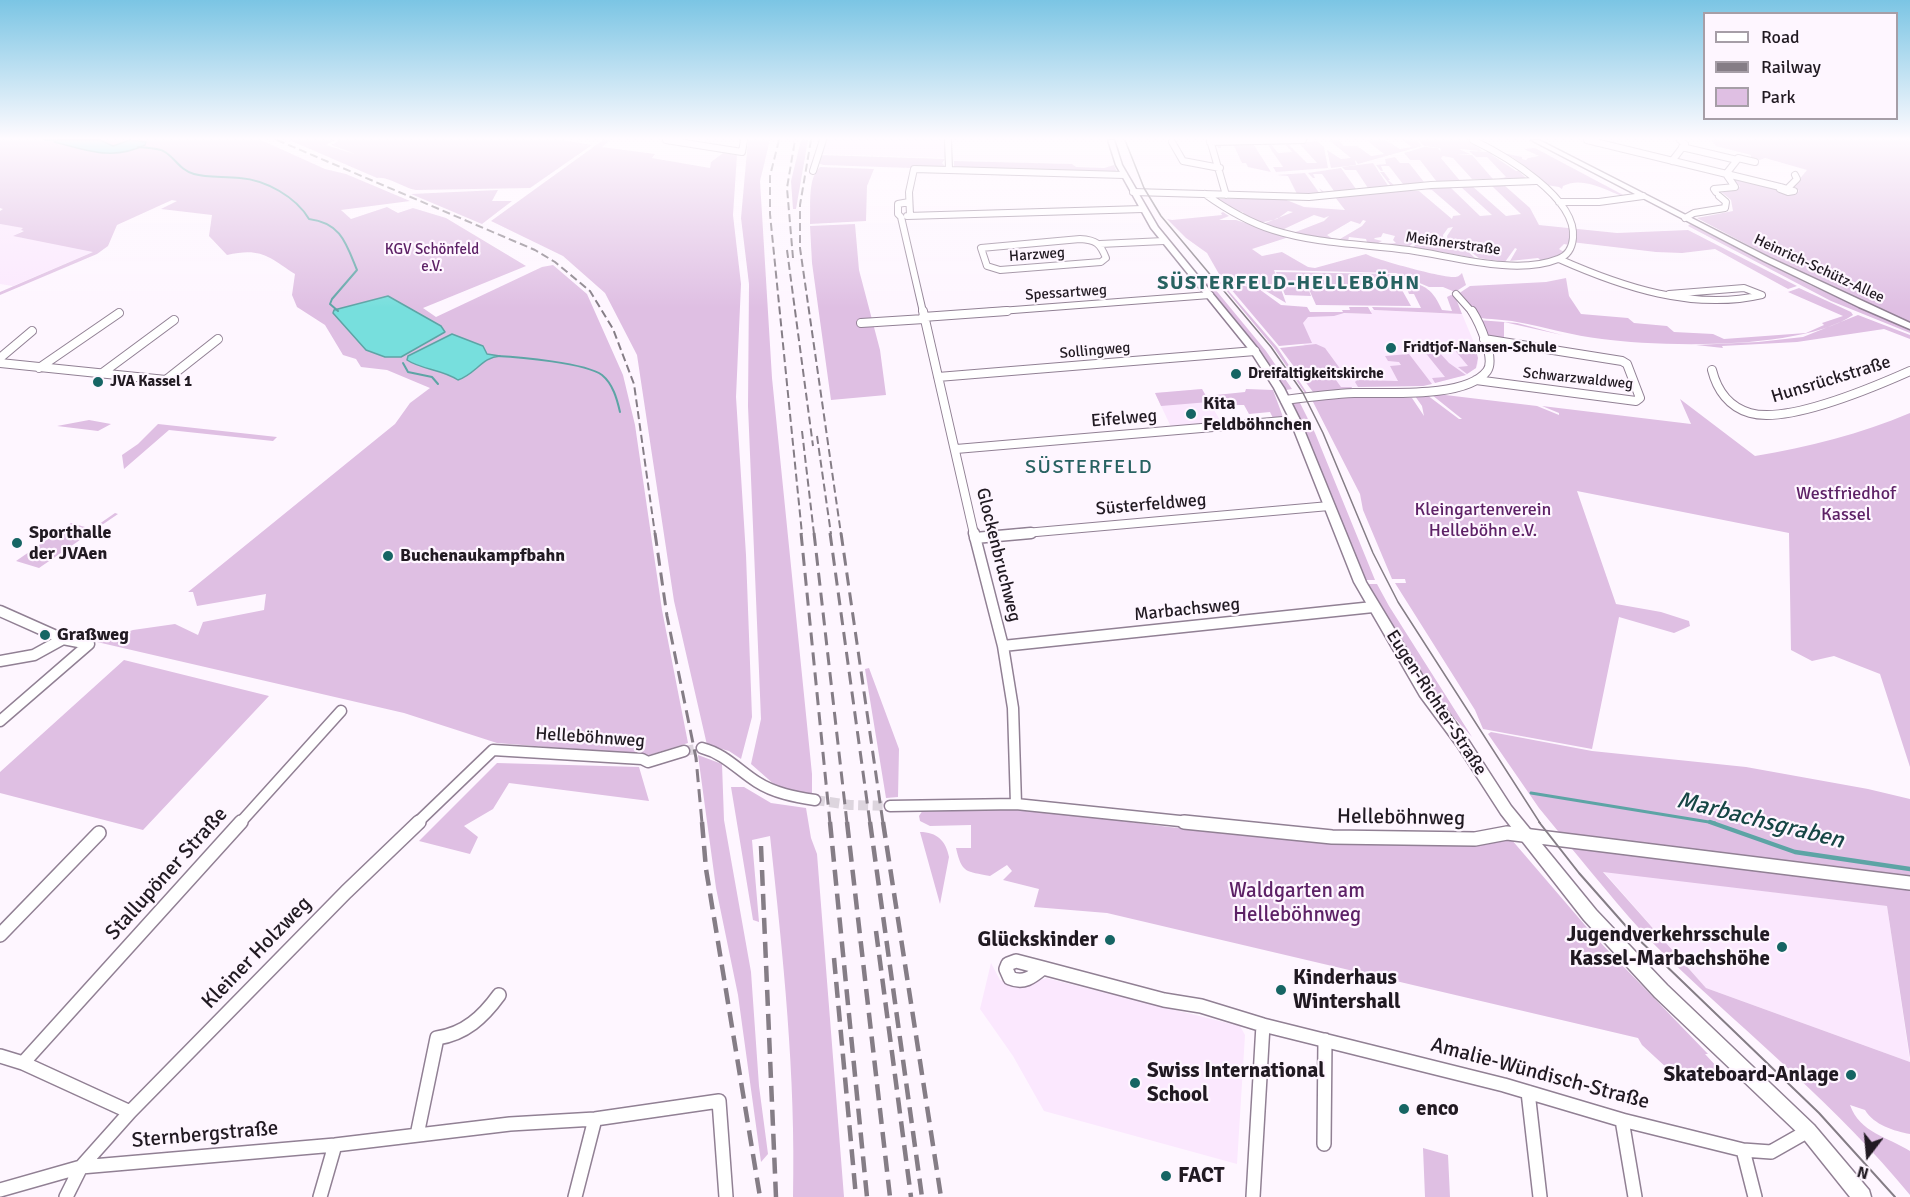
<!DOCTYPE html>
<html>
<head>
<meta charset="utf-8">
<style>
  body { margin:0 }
  #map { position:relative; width:1910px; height:1197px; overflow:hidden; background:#fef6ff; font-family:Signika,sans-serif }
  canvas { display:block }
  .legend { position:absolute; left:1703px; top:12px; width:195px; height:108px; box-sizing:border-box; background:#fef6ff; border:2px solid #a69ea7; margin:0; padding:8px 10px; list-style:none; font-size:18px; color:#211a22 }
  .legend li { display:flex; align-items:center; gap:12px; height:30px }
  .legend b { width:30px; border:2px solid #a69ea7 }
  .north { position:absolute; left:1838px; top:1125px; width:60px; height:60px; -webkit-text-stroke:4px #fef6ff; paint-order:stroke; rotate:196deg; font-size:16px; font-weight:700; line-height:24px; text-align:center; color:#211a22 }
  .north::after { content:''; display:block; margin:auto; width:21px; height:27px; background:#211a22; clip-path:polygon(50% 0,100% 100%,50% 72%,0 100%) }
</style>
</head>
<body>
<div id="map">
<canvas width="1910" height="1197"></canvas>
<ul class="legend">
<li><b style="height:8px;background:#fff"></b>Road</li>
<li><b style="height:8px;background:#857d86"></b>Railway</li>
<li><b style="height:16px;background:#dfbfe3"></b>Park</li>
</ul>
<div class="north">N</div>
</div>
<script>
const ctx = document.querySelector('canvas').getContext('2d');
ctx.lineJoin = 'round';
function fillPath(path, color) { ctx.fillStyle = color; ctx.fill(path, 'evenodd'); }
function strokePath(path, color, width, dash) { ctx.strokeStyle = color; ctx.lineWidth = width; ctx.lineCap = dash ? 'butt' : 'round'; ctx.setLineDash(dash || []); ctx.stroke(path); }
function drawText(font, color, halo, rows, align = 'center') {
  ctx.font = font + ' Signika,sans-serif'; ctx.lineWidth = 4.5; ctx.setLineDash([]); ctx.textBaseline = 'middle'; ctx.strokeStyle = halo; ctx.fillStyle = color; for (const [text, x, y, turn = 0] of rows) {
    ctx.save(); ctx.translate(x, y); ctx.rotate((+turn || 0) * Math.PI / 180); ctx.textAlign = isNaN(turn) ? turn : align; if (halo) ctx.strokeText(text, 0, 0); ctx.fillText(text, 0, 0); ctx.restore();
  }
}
const built = new Path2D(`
  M826 140H945L946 158 820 154Z
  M0 224 24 228 21 229 24 230 14 236 95 251 13 286 0 284Z
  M1273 306 1307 307 1310 312 1371 314V310L1462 314 1475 345 1478 363 1476 368 1466 375 1423 386 1352 387 1340 390Z
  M1202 389 1221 422 1171 427 1155 393Z
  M1603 871 1887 906 1910 1062 1706 988Z
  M991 963 1000 980 1022 987 1046 978 1240 1026 1245 1035 1237 1164 1044 1111 1013 1056 980 1009Z`);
const green = new Path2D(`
  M0 140H261L325 169 346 174 410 201 341 210 351 219 387 207 398 213 413 208 446 218 526 266 423 308 436 317 542 267 553 265 587 294 623 375 635 425 662 610 688 743 649 755 497 743 404 713 97 642 133 630 175 624 198 635 203 622 264 610 266 594 197 606 193 592H188L395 424 410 403 430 388 387 370 361 367 356 359 343 355 325 325 297 307 292 295 295 274C269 257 261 247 227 255L209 236 212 215 161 209 177 201 172 200 117 225 108 246 97 254 0 295V292L93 252 13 236 24 231 21 230 23 228 0 224V211L3 209 0 208Z
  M289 140H335L326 145 358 155 331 145 340 140H563L592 145 530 188 416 190C403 188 389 176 377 178Z
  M603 140H610L602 147 655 154 652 158 710 168 711 162 723 153 737 155 733 215 741 284 736 397 746 555 752 717 741 759 729 751 707 745 674 601 637 355 605 293 563 256 491 221Z
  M748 140H770L760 181 772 378 812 774V795L776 786 751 764 761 719 748 406 749 284 741 218Z
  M801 140H808L796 209H793L791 181Z
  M1329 140H1338L1344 146H1357L1371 156 1384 154 1366 140H1385L1400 149 1412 147 1402 140H1416L1422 146 1358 164 1355 160 1356 165 1331 168 1327 150 1341 159 1351 158Z
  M1418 140H1470L1482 151 1459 149 1470 154H1455L1472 155 1493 179H1472L1453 158 1443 156 1441 158 1461 182H1437L1420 160H1410L1404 153 1424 147 1438 148 1441 152 1440 148 1448 149 1424 146Z
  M1711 140H1910V322L1810 278 1697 218 1733 211 1731 200 1719 190 1738 189 1740 186 1730 178 1773 187 1780 192 1795 194 1799 191 1794 186 1807 170 1765 158 1760 160 1751 158V155L1716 146Z
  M1317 141 1324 147 1328 168 1276 172 1273 167H1283L1268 145 1257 144H1271L1278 153 1292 152 1286 145 1288 144 1307 163H1317L1299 143Z
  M1217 144 1254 145 1271 172 1248 167 1246 163H1242L1234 146 1221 145V148H1218Z
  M1535 148 1627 197H1624C1605 190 1583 176 1563 186L1562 189 1559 187 1547 185 1533 176V172L1512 157 1506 158 1503 153 1522 157V159L1526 160 1528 158 1539 156 1524 149Z
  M1469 151 1491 152 1494 154 1492 155 1516 171H1519L1526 178 1498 179 1506 177 1487 157H1476Z
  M820 155 945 159 942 163 945 166 912 168 823 165 818 163Z
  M1395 157 1400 163H1409L1424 182 1391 186 1380 172H1384L1390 180H1388L1394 185 1403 184 1389 166H1381L1383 171H1381L1376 165 1386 164 1385 159Z
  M954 161 1072 164 1076 167 1104 168 1114 165 1117 172 1116 173 954 168Z
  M1373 163 1389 187 1361 191 1360 188H1368L1356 170H1345L1342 167Z
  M820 167 874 169 867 186 866 221 810 224C811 208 807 178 820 167Z
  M1341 168 1356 189 1323 194 1319 188 1324 192 1334 191 1322 174H1313L1315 178H1313L1308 173Z
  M1305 173 1320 194H1297L1288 176 1276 175Z
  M1471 185 1506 216 1521 214 1492 186 1478 185H1504L1530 208 1539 225 1617 233 1688 230 1797 286 1788 289 1715 249 1682 253 1656 252 1571 242 1569 245 1564 244 1559 249 1564 252 1555 258 1542 261 1538 258 1510 261 1517 249 1515 248 1505 262 1479 258 1461 245 1475 258 1413 247 1420 241 1459 244 1448 242 1447 236 1453 227 1448 228 1443 235 1444 241 1417 240 1407 248 1378 245 1396 243 1393 240 1395 236 1383 233 1381 237 1375 238 1374 239 1382 241 1374 245 1365 244 1367 242 1366 239 1349 237 1348 241 1340 239 1362 226 1366 221 1363 220 1360 224 1351 221 1327 235 1333 239 1331 241 1293 233 1324 221 1329 216 1324 218 1314 215 1282 230 1263 224 1293 212 1288 211 1277 219 1260 223 1244 215 1243 212 1229 210 1216 199H1284L1304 207 1345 210 1335 197 1402 190 1419 191 1452 219 1453 216 1461 215 1432 190 1420 188ZM1450 187H1461L1492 215 1480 216Z
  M498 190 492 201H512L482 224 411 194Z
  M1223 212 1229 216 1219 220H1236L1289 237 1252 249 1262 256 1282 252 1308 267 1315 268 1366 254C1374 259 1443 278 1454 277 1458 277 1459 276 1462 273L1466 285 1455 292 1443 287H1429L1396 273 1274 270 1286 303 1261 288 1223 281 1207 253 1186 238 1167 219 1172 220 1222 215 1221 213Z
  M855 224 859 270 880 350 886 395 831 400 812 263 810 226Z
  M1690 224 1810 285 1910 330V333L1831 301 1688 226Z
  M1276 272 1393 274 1411 306 1316 305 1307 285 1311 296 1285 295Z
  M1566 278 1569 296 1581 314 1628 318 1634 323 1667 326 1674 332 1713 334 1724 339 1806 333 1824 325 1822 323 1843 316 1788 292 1799 288 1851 312 1853 315C1801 350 1663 347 1602 339 1573 336 1545 327 1517 322 1504 319 1490 320 1476 317L1464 298 1458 294 1470 286 1546 282Z
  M1404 280C1426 285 1433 290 1442 310L1452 311 1447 297 1451 295 1455 296 1462 314 1374 310 1372 307 1421 308 1414 294H1409Z
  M1221 282 1277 347 1307 393H1305L1274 348 1220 283Z
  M1225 282 1259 289 1281 305 1307 307 1310 312H1343L1342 310H1350L1349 307H1368L1372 314 1344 313 1334 316 1308 317 1303 323 1312 343 1279 346Z
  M1210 283 1266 351 1292 389 1286 390 1259 351 1205 284Z
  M1858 315 1910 335V339L1884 329 1797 342 1722 346 1723 348 1696 345 1758 342 1803 337Z
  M1478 320 1517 323 1562 335 1504 322V340C1488 338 1485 333 1478 320Z
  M1448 342 1476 350 1478 358 1476 368 1467 374 1458 367 1468 366Z
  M1316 344 1325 348 1344 374 1333 376 1341 387H1352L1351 389 1313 392 1280 348Z
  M1437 350 1449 363 1466 375 1435 383 1432 378 1445 377 1424 351Z
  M1409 354 1432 384 1423 386 1358 387 1355 382 1357 380 1398 381 1390 366 1401 365 1399 362 1388 361 1385 356Z
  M1202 389 1206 396 1245 392 1246 389 1273 390 1283 417 1273 418 1270 412 1249 414 1244 405H1235L1233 402 1218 403 1219 406 1212 407 1209 402 1161 406 1155 393Z
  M1437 394 1537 406 1559 415V413L1542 406 1691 424 1680 399 1755 456C1808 447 1861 434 1910 413V767L1880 674 1834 656 1812 661 1791 650 1789 533 1577 491 1616 604 1661 612 1689 621 1690 626 1674 633 1619 617 1592 749 1483 729 1475 710 1395 583H1406L1405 579H1392L1363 510 1360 494 1312 400 1362 395 1364 398H1412L1424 416 1422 406 1415 396 1427 395 1459 419H1462L1432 395Z
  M1299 401 1315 433 1375 580H1364L1294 408V402Z
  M89 420 111 424 98 431 57 426Z
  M158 424 277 437 273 441 169 430 124 469 122 455 138 444Z
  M115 513 118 514 39 568 16 561 71 523 92 529Z
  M1367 584H1377L1389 606 1472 737 1438 700Z
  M124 660 269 696 143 830 0 793V772Z
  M869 668 899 749 898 797 886 798 865 669Z
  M1491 732 1592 751 1746 767 1868 789 1910 799V880L1562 836 1539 808 1488 734Z
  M698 755 722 764 724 820 751 972 759 1086 768 1154 761 1162 738 995 716 888Z
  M497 763 639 767 649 801 509 783 493 809 464 826 478 837 470 854 419 841Z
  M731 787H744L771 803 806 808 811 838 817 854 844 1197H793C796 1076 783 956 770 836L752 840 759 922 753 920Z
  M1014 807 1169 827 1335 843 1511 839 1596 938 1708 1054H1705L1718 1068 1714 1075 1695 1072 1679 1074 1668 1069 1642 1045 1638 1038 1107 913 1034 907 1039 889 1003 880 1012 871 1007 865 990 876C966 871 962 874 956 848H971V825L930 826 920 821 919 816 923 810 1011 809Z
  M920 832C937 832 946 841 949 857L940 904Z
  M1567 843 1910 885V1058L1887 906 1603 872 1706 988 1910 1062V1134C1894 1131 1874 1125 1865 1110L1850 1105C1860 1133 1888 1137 1910 1151V1195C1838 1107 1751 1037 1669 959 1632 924 1600 882 1567 843Z
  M1423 1148 1448 1155 1450 1197H1425Z`);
const water = new Path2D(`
  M58 140H100L113 146 130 140 146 142 145 145C112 161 87 150 54 142Z
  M388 296 441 326 445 332 401 357H385L366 350 333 313 334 310Z
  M452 334 483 346 487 354 500 356C482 357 476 374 458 380 442 369 422 370 407 360L408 356Z`);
const streamFar2 = new Path2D(`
  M45 140H55
  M138 147C146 148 159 148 165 152 176 159 180 170 194 174 208 178 225 176 240 178 266 180 296 197 309 219 341 223 346 243 357 270L332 299 330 304 338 311
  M497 356C519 357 586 363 602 375 613 384 617 399 620 412
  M403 363 408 372 432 377 438 384`);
const streamFar1 = new Path2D(`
  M1531 793 1715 823`);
const stream = new Path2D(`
  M1710 822 1795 852 1910 869`);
const minorTunnel = new Path2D(`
  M684 751 702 748
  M815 800 850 805 890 806`);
const minorFar3 = new Path2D(`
  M666 140 742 152 744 140
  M948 140 949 169
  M1210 140 1226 195
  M1587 140 1780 187
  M1172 142 1183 161 1220 168
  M1210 142 1303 140
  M1682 147 1737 160 1726 174
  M1737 160 1738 158 1755 162
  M1672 161 1685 144 1680 140
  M813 171 823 140
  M1781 187 1794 191 1788 192 1780 189Z
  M1789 187 1797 179 1795 175
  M1133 192 1309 197 1431 185 1536 181
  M1716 192 1714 189 1735 187 1726 174
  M1205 194C1226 209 1248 222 1273 230 1317 244 1364 244 1409 250 1452 256 1516 276 1558 259 1567 256 1572 248 1573 238 1577 197 1504 155 1473 140
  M909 202 898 204V214L901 217 923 312
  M1559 202H1599L1643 196
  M910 215 909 192 914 169 1124 175
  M907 216 1143 209
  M1685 218 1694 213 1725 208 1726 202 1719 196
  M1080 239C1096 240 1100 243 1106 258L1101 262 1000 270 987 266 981 248Z
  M1100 244 1164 241
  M1559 259C1622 287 1693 311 1762 295L1744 288 1669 294
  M1456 294 1472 312
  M987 312 1210 295`);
const minorFar2 = new Path2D(`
  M923 311 974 534
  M923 317 1007 311
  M861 323 924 319
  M0 358 32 331
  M0 363 166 380 218 339
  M39 368 119 313
  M1712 370C1717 390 1729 407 1750 413 1788 424 1874 387 1910 371
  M101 374 174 320
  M938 377 1255 351
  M1476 380 1636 401 1640 398 1627 364 1622 361 1484 339
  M1285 400C1308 397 1331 394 1354 393 1385 392 1466 399 1487 371 1496 359 1479 322 1472 311
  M956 449 1295 420
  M1014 534 1329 506`);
const minorFar1 = new Path2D(`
  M974 533 1003 646 1013 708 1016 804
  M975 538 1031 533
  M0 611 63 639 89 644
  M1003 646 1373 607
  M0 661 34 655 63 639
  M0 721 89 644
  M702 748C725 754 738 770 757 782 774 793 795 797 815 800
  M890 806 1016 804 1199 823
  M240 823 341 711
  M417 823 493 750 642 759 648 762 684 751`);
const minor = new Path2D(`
  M1184 822 1332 837 1475 839 1507 833 1910 883
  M0 935 99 833
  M1016 961 1043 968C1032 977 1024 984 1010 978L1006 969 1008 964Z
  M1043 968 1164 1000 1201 1006 1263 1025 1504 1085 1622 1120 1743 1150 1771 1152 1808 1131
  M0 1056 23 1063 130 1112
  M23 1063 241 822
  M1528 1092 1540 1197
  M1622 1120 1635 1197
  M417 1135 437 1038C465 1034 483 1017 499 995
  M1324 1144 1325 1040
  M1743 1150 1755 1197
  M0 1190 81 1167 335 1145 510 1124 595 1119 719 1101 726 1197
  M66 1197 81 1167 130 1112 346 892 419 822
  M320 1197 335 1145
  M575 1197 595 1119
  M1253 1197 1263 1025`);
const major = new Path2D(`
  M1108 140H1114L1122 165 1158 227 1258 349 1284 388 1300 420 1366 582 1430 688 1467 738 1511 806 1596 910 1667 985 1814 1125 1869 1190 1871 1197H1850L1802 1137 1655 997 1584 920 1501 814 1457 746 1420 696 1354 582 1290 420 1274 388 1251 352 1151 228 1116 165Z
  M1531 140H1539L1770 258 1910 323V329L1859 307 1764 261Z`);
const tramFar1 = new Path2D(`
  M1125 140 1144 188 1161 216 1271 347 1303 393 1323 433 1373 553 1398 602 1540 823`);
const tram = new Path2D(`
  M1539 822 1579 873 1632 933 1819 1113 1895 1197`);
const railFar2 = new Path2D(`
  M277 140 535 250 555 262 590 291 613 329 634 384 655 534
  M779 140 770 176V214L802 534
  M811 140 800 205V248L841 534
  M787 250 813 446
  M793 258 787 188 795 140
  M802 431 814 534
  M817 436 831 534`);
const railFar1 = new Path2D(`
  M655 533 667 616 696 758 702 823
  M801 533 830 823
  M814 533 847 823
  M830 533 870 823
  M841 533 883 823`);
const rail = new Path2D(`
  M702 822 706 869 760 1197
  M830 822 867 1197
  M847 822 890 1197
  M870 822 922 1197
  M883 822 941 1197
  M761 846 776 1197
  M876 931 911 1197
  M834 958 856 1197`);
const markers = [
  [1391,348,6,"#166564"],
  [1236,374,6,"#166564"],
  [98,382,6,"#166564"],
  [1191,414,6,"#166564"],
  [17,543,6,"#166564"],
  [388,556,6,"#166564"],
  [45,635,6,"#166564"],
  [1110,940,6,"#166564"],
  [1782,947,6,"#166564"],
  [1281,990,6,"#166564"],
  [1851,1075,6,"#166564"],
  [1135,1083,6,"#166564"],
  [1404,1109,6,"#166564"],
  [1166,1176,6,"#166564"]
];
const farStreetnames = [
  ["Meißnerstraße",1453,244,8],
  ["Harzweg",1037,255,-4],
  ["Heinrich-Schütz-Allee",1819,269,25],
  ["Spessartweg",1066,293,-4],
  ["Sollingweg",1095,351,-5],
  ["Schwarzwaldweg",1578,379,6]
];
const farParknames = [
  ["KGV Schönfeld",432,250],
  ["e.V.",432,267]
];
const farPoinames = [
  ["Fridtjof-Nansen-Schule",1403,348],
  ["Dreifaltigkeitskirche",1248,374],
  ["JVA Kassel 1",110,382]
];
const streetNames = [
  ["Hunsrückstraße",1831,380,-17],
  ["Eifelweg",1124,419,-5],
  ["Süsterfeldweg",1151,505,-5],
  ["Glockenbruchweg",998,555,76],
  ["Marbachsweg",1187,610,-6],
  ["Eugen-Richter-Straße",1436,703,57],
  ["Helleböhnweg",590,738,4]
];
const poiNames = [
  ["Kita",1203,404],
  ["Feldböhnchen",1203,425],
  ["Sporthalle",29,533],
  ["der JVAen",29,554],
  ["Buchenaukampfbahn",400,556],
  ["Graßweg",57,635]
];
const parkNames = [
  ["Westfriedhof",1846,494],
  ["Kassel",1846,515],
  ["Kleingartenverein",1483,510],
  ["Helleböhn e.V.",1483,531]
];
const farDistrictnames = [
  ["SÜSTERFELD-HELLEBÖHN",1289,284]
];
const neighbourhoodNames = [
  ["SÜSTERFELD",1089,468]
];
const nearStreetnames = [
  ["Helleböhnweg",1401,818,1],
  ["Stallupöner Straße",167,874,-48],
  ["Kleiner Holzweg",257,953,-46],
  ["Amalie-Wündisch-Straße",1540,1074,15],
  ["Sternbergstraße",205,1135,-5]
];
const nearParknames = [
  ["Waldgarten am",1297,891],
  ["Helleböhnweg",1297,915]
];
const nearPoinames = [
  ["Jugendverkehrsschule",1770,935,"right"],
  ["Kassel-Marbachshöhe",1770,959,"right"],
  ["Glückskinder",1098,940,"right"],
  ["Kinderhaus",1293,978],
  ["Wintershall",1293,1002],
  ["Swiss International",1147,1071],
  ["School",1147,1095],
  ["Skateboard-Anlage",1839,1075,"right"],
  ["enco",1416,1109],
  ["FACT",1178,1176]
];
const nearWaternames = [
  ["Marbachsgraben",1760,821,14]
];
fillPath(built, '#fbe8fe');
fillPath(green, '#dfbfe3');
fillPath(water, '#77dfdd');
strokePath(water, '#5da4a5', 1.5);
strokePath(streamFar2, '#5da4a5', 2);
strokePath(streamFar1, '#5da4a5', 3);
strokePath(stream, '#5da4a5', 4.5);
strokePath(minorTunnel, '#ddd5de', 10, [10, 4.5]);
strokePath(minorFar3, '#918094', 8);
strokePath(minorFar2, '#918094', 10);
strokePath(minorFar1, '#918094', 13);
strokePath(minor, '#918094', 16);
strokePath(major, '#918094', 3);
strokePath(minorFar3, '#fff', 6);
strokePath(minorFar2, '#fff', 8);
strokePath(minorFar1, '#fff', 10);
strokePath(minor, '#fff', 13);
fillPath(major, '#fff');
strokePath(tramFar1, '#857d86', 1.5);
strokePath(tram, '#857d86', 2);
strokePath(railFar2, '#857d86', 2, [8, 4]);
strokePath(railFar1, '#857d86', 3, [13, 7]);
strokePath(rail, '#857d86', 4.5, [16, 8]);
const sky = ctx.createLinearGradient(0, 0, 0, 308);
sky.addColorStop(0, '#7bc5e4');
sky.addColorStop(0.45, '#fffbff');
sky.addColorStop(1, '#fffbff00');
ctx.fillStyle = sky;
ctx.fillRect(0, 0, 1910, 308);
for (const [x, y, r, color] of markers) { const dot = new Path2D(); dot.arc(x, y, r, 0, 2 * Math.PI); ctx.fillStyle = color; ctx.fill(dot); strokePath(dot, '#fef6ff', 2); }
drawText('15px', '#211a22', '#fef6ff', farStreetnames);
drawText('15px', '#5d2166', '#fef6ff', farParknames);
drawText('bold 15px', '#211a22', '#fef6ff', farPoinames, 'left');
drawText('18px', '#211a22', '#fef6ff', streetNames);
drawText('bold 18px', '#211a22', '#fef6ff', poiNames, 'left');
drawText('18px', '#5d2166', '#fef6ff', parkNames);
ctx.letterSpacing = '1.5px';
drawText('bold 20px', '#286261', '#fef6ff', farDistrictnames);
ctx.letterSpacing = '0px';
ctx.letterSpacing = '1.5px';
drawText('20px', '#286261', '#fef6ff', neighbourhoodNames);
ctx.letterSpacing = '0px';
drawText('21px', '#211a22', '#fef6ff', nearStreetnames);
drawText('21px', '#5d2166', '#fef6ff', nearParknames);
drawText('bold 21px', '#211a22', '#fef6ff', nearPoinames, 'left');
drawText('italic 24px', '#164645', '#fef6ff', nearWaternames);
</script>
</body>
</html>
